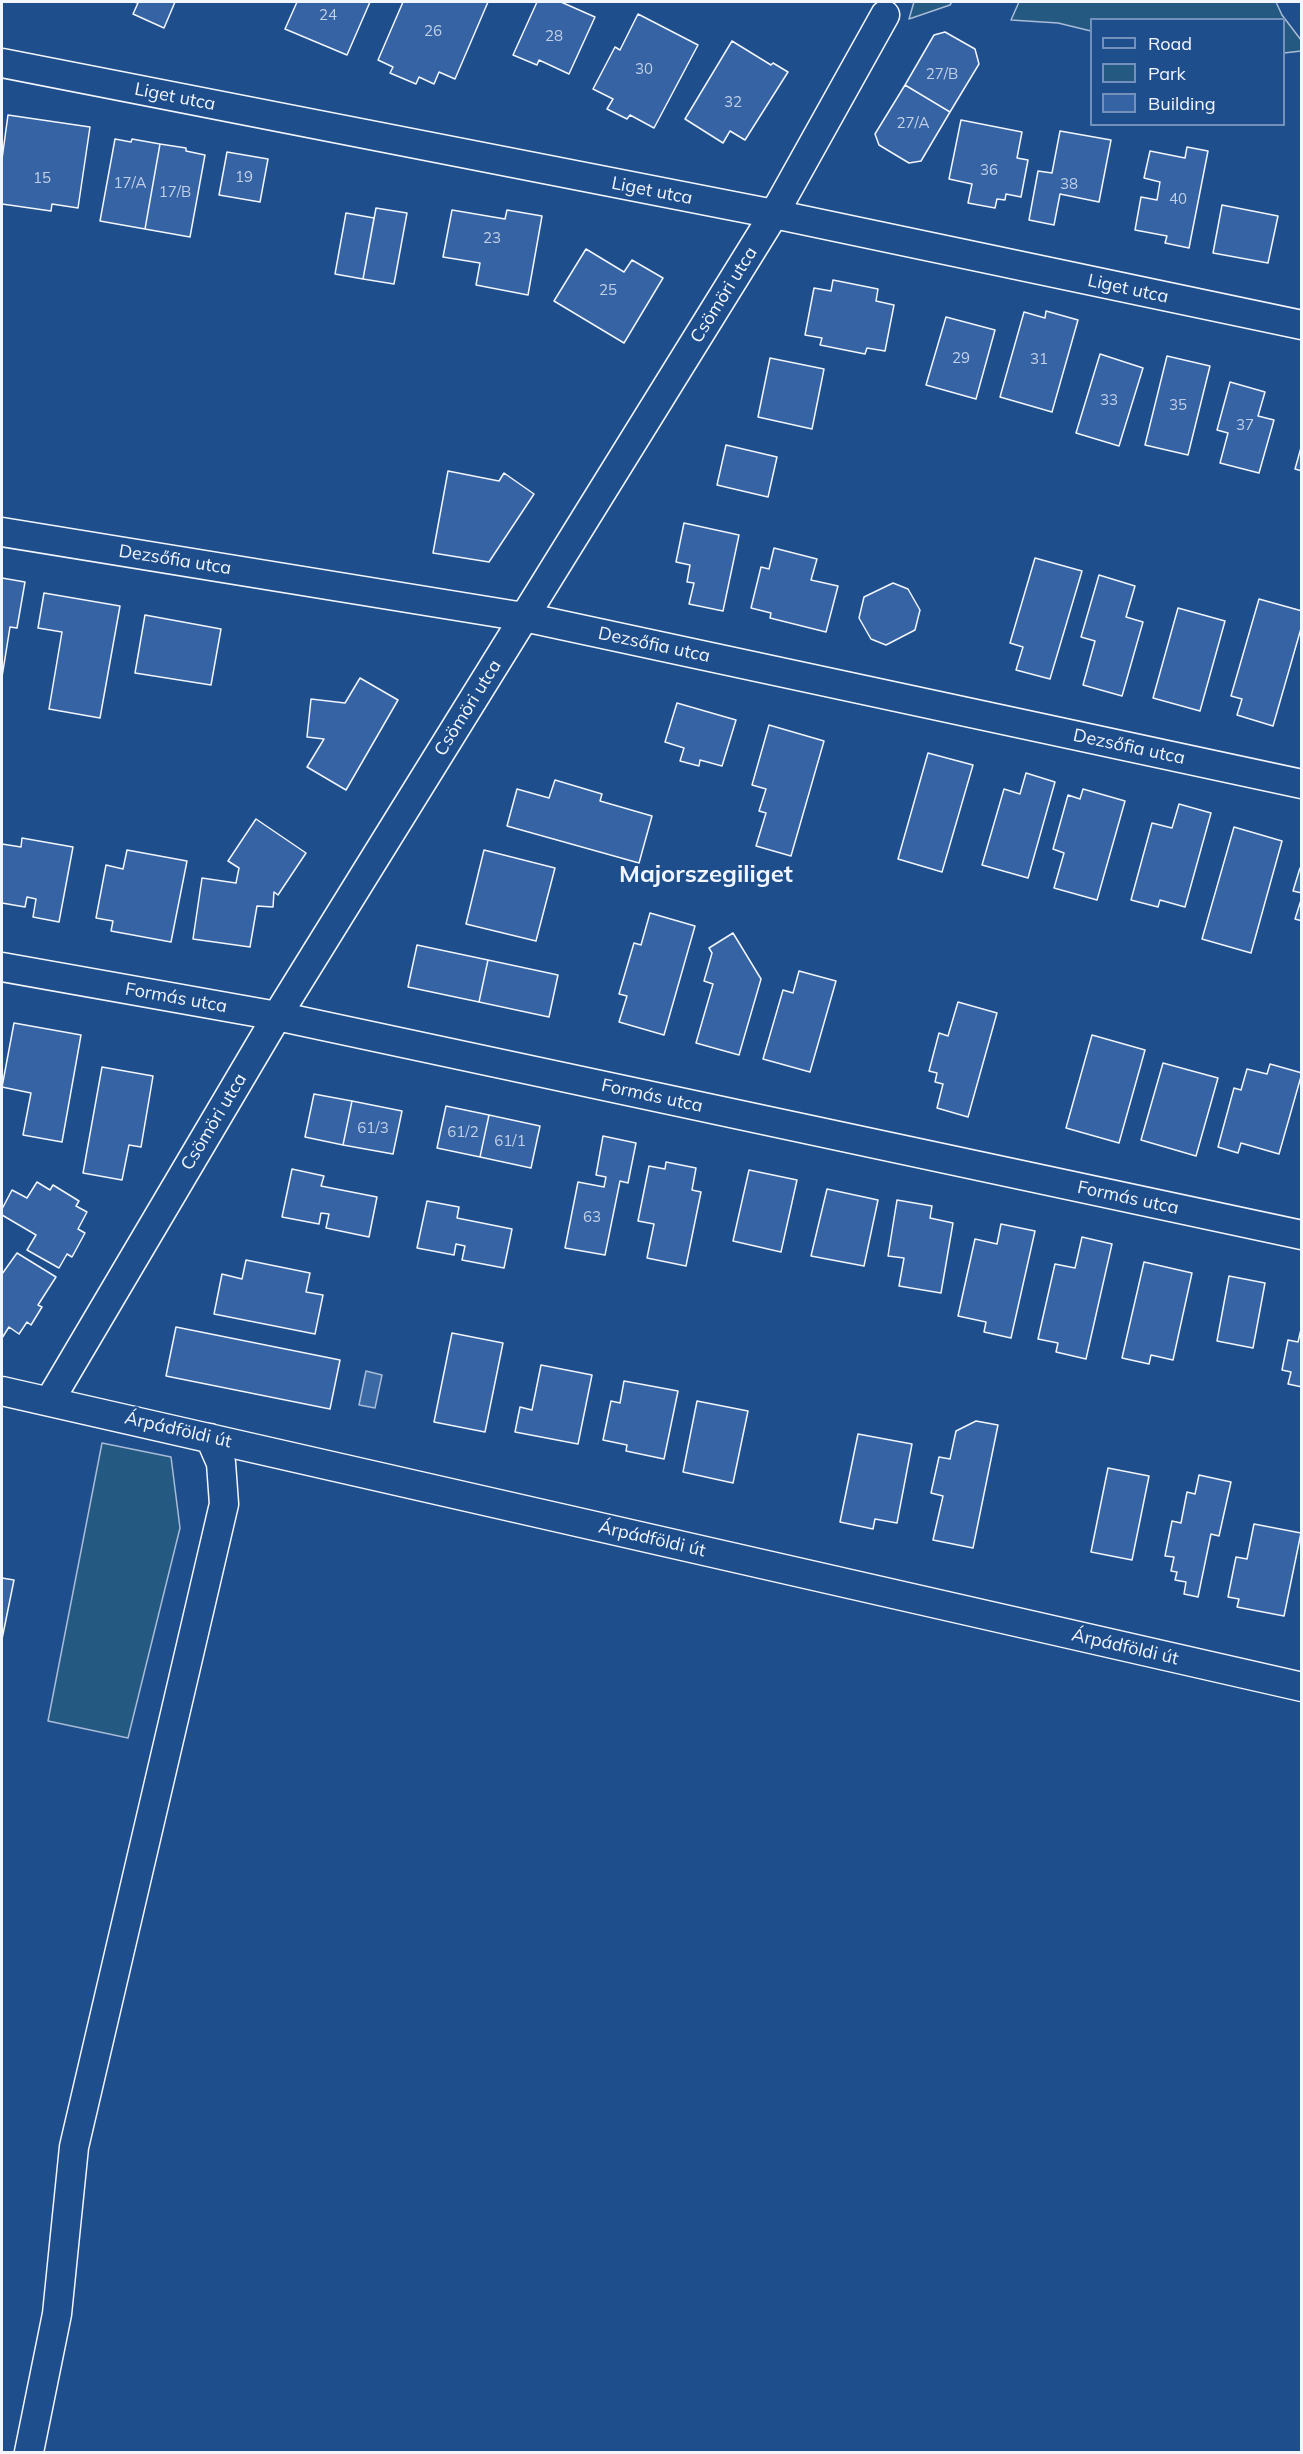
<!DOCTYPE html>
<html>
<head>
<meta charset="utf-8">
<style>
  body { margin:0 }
  #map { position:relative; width:1303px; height:2454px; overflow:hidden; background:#1f4e8c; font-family:Mulish,sans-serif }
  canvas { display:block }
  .frame { position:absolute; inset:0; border:3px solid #f2f6ff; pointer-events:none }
  .legend { position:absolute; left:1090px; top:18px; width:195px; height:108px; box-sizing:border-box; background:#1f4e8c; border:2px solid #7391ba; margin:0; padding:8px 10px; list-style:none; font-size:18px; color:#f2f6ff }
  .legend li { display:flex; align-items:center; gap:12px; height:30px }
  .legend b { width:30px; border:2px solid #7391ba }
</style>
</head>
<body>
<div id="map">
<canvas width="1303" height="2454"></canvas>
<div class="frame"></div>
<ul class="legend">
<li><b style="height:8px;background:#1f4e8c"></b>Road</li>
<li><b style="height:16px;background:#245a82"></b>Park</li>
<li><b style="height:16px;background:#3563a3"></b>Building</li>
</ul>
</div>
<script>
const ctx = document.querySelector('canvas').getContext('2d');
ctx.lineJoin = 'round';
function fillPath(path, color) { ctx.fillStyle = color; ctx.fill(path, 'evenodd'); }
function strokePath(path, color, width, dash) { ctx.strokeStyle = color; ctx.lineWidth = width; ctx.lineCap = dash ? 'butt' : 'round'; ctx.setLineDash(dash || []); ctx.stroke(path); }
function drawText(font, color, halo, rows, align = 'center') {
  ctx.font = font + ' Mulish,sans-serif'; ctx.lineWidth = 4.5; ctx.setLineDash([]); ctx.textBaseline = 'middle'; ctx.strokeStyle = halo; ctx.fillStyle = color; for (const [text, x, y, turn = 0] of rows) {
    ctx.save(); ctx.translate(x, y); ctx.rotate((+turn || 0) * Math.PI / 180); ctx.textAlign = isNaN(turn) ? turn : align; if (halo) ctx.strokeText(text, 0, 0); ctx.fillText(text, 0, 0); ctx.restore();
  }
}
const green = new Path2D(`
  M914 2H952L950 5 909 19Z
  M1019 2H1276L1282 15 1301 40V51L1284 53V20H1092L1091 31 1058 23 1011 20Z
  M102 1443 171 1457 180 1528 128 1738 48 1721Z`);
const water = new Path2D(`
  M366 1371 382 1375 375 1408 359 1405Z`);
const building = new Path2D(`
  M134 2H175L164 28 133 14 138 3Z
  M297 2H370L347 55 285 29Z
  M403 2H488L455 79 439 72 434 84 419 77 416 84 390 73 393 67 378 60Z
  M537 2H561L595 17 569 74 539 60 537 65 513 55Z
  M638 14 698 45 654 128 630 115 627 119 607 109 613 99 593 89 615 47 620 50Z
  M945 32 975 49 979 64 950 112 905 85 934 35Z
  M732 41 771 65 773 63 788 72 745 140 730 131 723 143 685 119Z
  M905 85 950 112 921 161 909 163 879 145 875 134Z
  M8 115 90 127 78 208 52 204 51 211 2 204V159Z
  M961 120 1022 132 1017 158 1028 160 1021 197 1006 194 1005 200 997 199 995 208 968 203 972 184 949 179Z
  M1060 131 1111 140 1099 202 1060 194 1054 225 1029 220 1038 171 1052 173Z
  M115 139 131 142 132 139 160 144 145 229 100 221Z
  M160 144 186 148V151L205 155 190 237 145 229Z
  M1187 147 1208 151 1189 248 1165 243 1167 236 1135 230 1141 197 1157 200 1160 182 1144 178 1150 151 1185 158Z
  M227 152 268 159 260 202 219 195Z
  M1222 205 1278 216 1268 263 1213 253Z
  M376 208 407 213 394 284 363 279Z
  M452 210 505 219 507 210 542 216 528 295 476 285 480 263 443 257Z
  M346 213 374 218 363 279 335 274Z
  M586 249 624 272 632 260 663 278 624 343 554 301Z
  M833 280 878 289 876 301 894 305 885 351 867 348 865 354 820 345 822 338 805 335 814 288 831 291Z
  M1046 311 1078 320 1052 412 1000 397 1024 312 1045 318Z
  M946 317 995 330 976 399 926 385Z
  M1100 354 1143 368 1119 446 1076 433Z
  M1167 356 1210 366 1188 455 1145 445Z
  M770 358 824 369 812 429 758 417Z
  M1230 382 1265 392 1258 416 1274 420 1259 473 1220 463 1228 433 1217 430Z
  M1302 444V471L1295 469Z
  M726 445 777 457 768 497 717 485Z
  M448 471 499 481 504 473 534 494 489 562 433 553Z
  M684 523 739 535 723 611 689 604 694 583 687 582 690 565 676 562Z
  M774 548 817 559 811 580 838 586 826 632 770 618 771 613 751 608 761 567 769 569Z
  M1035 558 1082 571 1050 679 1016 670 1023 647 1010 643Z
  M1099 575 1135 586 1126 617 1143 622 1122 696 1083 685 1095 641 1081 637Z
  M2 578 25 582 17 628 10 627 2 677Z
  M893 583 908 589 920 610 915 630 886 645 871 639 859 618 864 597Z
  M44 593 120 606 100 718 49 709 62 632 38 628Z
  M1259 599 1302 611V625L1273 726 1237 715 1242 699 1231 696Z
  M1178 608 1225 621 1200 711 1153 698Z
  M145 615 221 629 211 685 135 673Z
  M360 678 398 700 346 790 307 767 324 739 307 737 311 699 345 703Z
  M677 703 736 720 722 766 700 760 699 766 680 761 684 748 665 742Z
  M769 725 824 741 791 856 756 846 766 813 759 811 766 789 752 785Z
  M928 753 973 765 942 872 898 859Z
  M1026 773 1055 782 1028 878 982 865 1004 789 1020 794Z
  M555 780 602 794 600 801 652 816 639 863 507 826 517 789 549 798Z
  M1083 789 1125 801 1097 900 1054 888 1064 853 1053 849 1068 795 1080 799Z
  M1179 804 1211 813 1185 907 1160 900 1158 907 1131 900 1152 823 1172 828Z
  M256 819 306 853 278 895 274 892 273 907 257 906 250 947 193 939 202 878 236 883 239 868 228 861Z
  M1234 827 1282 841 1251 953 1202 939Z
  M22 838 73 847 59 922 33 917 36 899 27 897 25 907 2 903V844L21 847Z
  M127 850 187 861 171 942 111 931 113 921 96 918 106 865 123 869Z
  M484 850 555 868 536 941 466 924Z
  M1300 868H1302V893L1293 891Z
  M1302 897V921L1295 919Z
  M650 913 695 926 664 1035 619 1022 627 996 619 994 634 943 641 945Z
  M733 933 761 979 739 1055 696 1043 713 984 704 981 712 953 709 948Z
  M417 945 488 960 479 1002 408 987Z
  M488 960 558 975 549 1017 479 1002Z
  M799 971 836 981 810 1072 763 1059 783 990 793 993Z
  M958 1002 997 1013 968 1117 937 1108 943 1084 935 1082 937 1073 929 1071 939 1033 948 1036Z
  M14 1023 81 1035 62 1142 23 1135 31 1093 2 1087Z
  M1092 1035 1145 1050 1119 1143 1066 1128Z
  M1163 1063 1218 1078 1196 1156 1141 1140Z
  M1270 1064 1302 1073 1279 1154 1241 1143 1238 1153 1218 1147 1234 1088 1241 1090 1247 1069 1267 1074Z
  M102 1067 153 1076 141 1147 129 1145 122 1180 83 1173Z
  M314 1094 352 1101 343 1145 305 1137Z
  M352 1101 402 1111 393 1154 343 1145Z
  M446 1106 489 1115 480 1157 437 1148Z
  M489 1115 540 1126 531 1168 480 1157Z
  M603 1136 636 1143 628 1183 620 1181 605 1255 565 1248 578 1182 604 1187 606 1177 596 1175Z
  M666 1162 696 1168 692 1190 701 1192 686 1266 647 1258 654 1224 638 1221 649 1166 665 1169Z
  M292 1169 324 1176 321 1186 377 1197 369 1237 326 1228 329 1214 321 1213 319 1224 282 1217Z
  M749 1170 797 1180 781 1252 733 1241Z
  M37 1182 50 1190 53 1185 79 1201 76 1206 87 1212 78 1229 85 1233 72 1257 67 1254 59 1268 27 1250 36 1235 2 1215V1209L12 1190 27 1198Z
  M827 1189 878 1200 864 1266 811 1256Z
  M897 1200 932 1206 930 1218 953 1223 941 1293 899 1286 904 1258 888 1256Z
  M427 1201 459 1207 457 1218 512 1229 504 1268 462 1260 465 1246 456 1244 454 1255 417 1248Z
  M1001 1224 1035 1231 1011 1338 984 1332 986 1322 958 1316 975 1239 997 1244Z
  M1082 1237 1112 1244 1086 1359 1056 1352 1058 1343 1038 1339 1055 1264 1075 1268Z
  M17 1253 56 1277 38 1305 42 1307 31 1325 27 1322 19 1334 9 1327 2 1338V1274Z
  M246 1260 310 1273 306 1292 323 1295 315 1334 214 1314 222 1274 242 1279Z
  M1144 1262 1192 1273 1173 1360 1151 1355 1149 1364 1122 1358Z
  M1229 1276 1265 1283 1253 1348 1217 1341Z
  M1302 1325V1387L1288 1384 1291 1372 1282 1370 1288 1340 1298 1342Z
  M176 1327 340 1360 330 1409 166 1376Z
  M452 1333 503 1343 485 1432 434 1422Z
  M541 1365 592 1375 578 1444 515 1432 520 1407 532 1410Z
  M624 1381 678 1391 664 1459 626 1451 627 1445 603 1440 611 1401 620 1403Z
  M697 1401 748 1411 733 1483 683 1472Z
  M976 1421 998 1425 973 1548 933 1540 943 1496 931 1493 939 1457 950 1459 956 1431Z
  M858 1434 912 1444 897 1523 875 1519 873 1529 840 1522Z
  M1108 1468 1149 1476 1132 1560 1091 1552Z
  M1199 1475 1231 1482 1219 1536 1211 1534 1198 1597 1184 1594 1186 1582 1175 1580 1177 1572 1171 1571 1174 1557 1165 1556 1172 1521 1181 1523 1187 1492 1195 1494Z
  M1254 1524 1301 1533 1284 1616 1237 1607 1239 1599 1228 1597 1236 1557 1247 1559Z
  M2 1578 14 1580 2 1639Z`);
const street = new Path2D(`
  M2 63 774 214 1302 325
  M2 532 524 617 1302 784
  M2 967 277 1016 1302 1235
  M2 1391 1302 1687
  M50 1400 277 1016 774 214 885 15
  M29 2452 57 2314 74 2147 224 1504 221 1463 210 1438`);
const numberNames = [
  ["24",328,15],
  ["26",433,31],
  ["28",554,36],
  ["30",644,69],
  ["27/B",942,74],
  ["32",733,102],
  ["27/A",913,123],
  ["36",989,170],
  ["19",244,177],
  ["15",42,178],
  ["17/A",130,183],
  ["38",1069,184],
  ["17/B",175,192],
  ["40",1178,199],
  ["23",492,238],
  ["25",608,290],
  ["29",961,358],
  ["31",1039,359],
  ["33",1109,400],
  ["35",1178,405],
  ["37",1245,425],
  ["61/3",373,1128],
  ["61/2",463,1132],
  ["61/1",510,1141],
  ["63",592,1217]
];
const streetNames = [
  ["Liget utca",175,97,11],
  ["Liget utca",652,191,11],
  ["Liget utca",1128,289,12],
  ["Csömöri utca",724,295,-58],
  ["Dezsőfia utca",175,560,9],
  ["Dezsőfia utca",654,645,12],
  ["Csömöri utca",468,708,-58],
  ["Dezsőfia utca",1129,747,12],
  ["Formás utca",176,998,10],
  ["Formás utca",652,1096,12],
  ["Csömöri utca",214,1122,-59],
  ["Formás utca",1128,1198,12],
  ["Árpádföldi út",178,1430,13],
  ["Árpádföldi út",652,1539,13],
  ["Árpádföldi út",1125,1647,13]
];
const districtNames = [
  ["Majorszegiliget",706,875]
];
fillPath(green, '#245a82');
strokePath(green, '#a8bbd7', 1.5);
fillPath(water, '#3b69a3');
strokePath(water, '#a8bbd7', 1.5);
fillPath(building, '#3563a3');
strokePath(building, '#f2f6ff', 1.5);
strokePath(street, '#f2f6ff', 31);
strokePath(street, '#1f4e8c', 28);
drawText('15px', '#c3d1e8', null, numberNames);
drawText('18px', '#f2f6ff', '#1f4e8c', streetNames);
drawText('bold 24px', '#f2f6ff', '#1f4e8c', districtNames);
</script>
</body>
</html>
